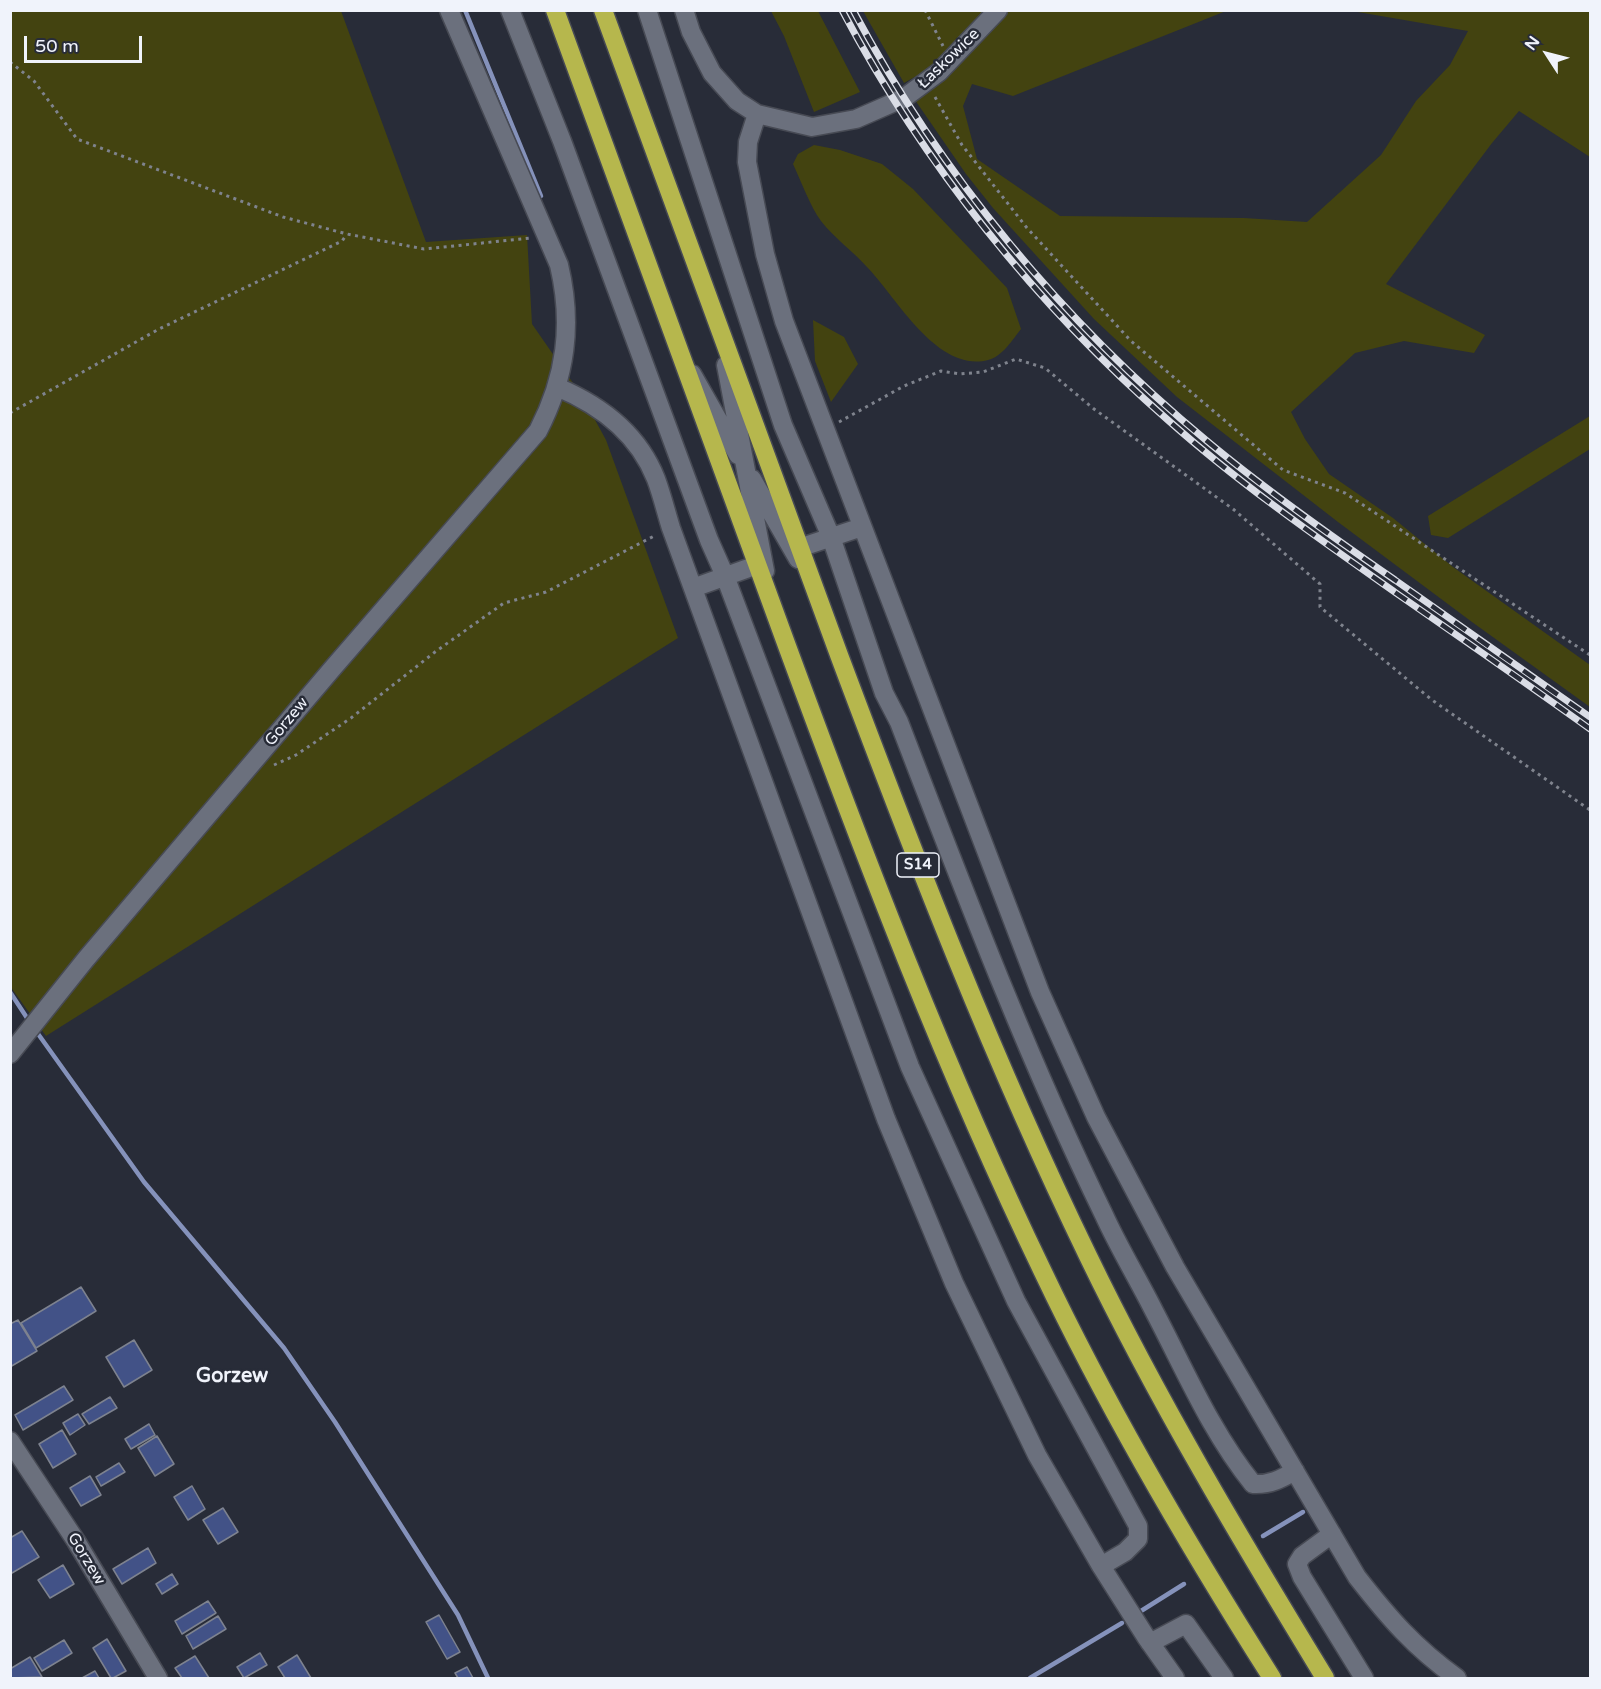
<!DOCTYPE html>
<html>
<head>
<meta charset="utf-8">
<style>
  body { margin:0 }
  #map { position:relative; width:1601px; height:1689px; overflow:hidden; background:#282c38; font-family:"Varela Round",sans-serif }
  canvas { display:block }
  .frame { position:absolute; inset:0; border:12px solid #f0f3fb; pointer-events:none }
  .north { position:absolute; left:1517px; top:24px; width:60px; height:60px; -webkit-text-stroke:4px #282c38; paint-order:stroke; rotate:306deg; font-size:16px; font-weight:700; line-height:24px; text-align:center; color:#f0f3fb }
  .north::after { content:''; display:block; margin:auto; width:21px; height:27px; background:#f0f3fb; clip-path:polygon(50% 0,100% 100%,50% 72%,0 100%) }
  .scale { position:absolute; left:24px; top:36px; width:118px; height:27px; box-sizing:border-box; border:3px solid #f0f3fb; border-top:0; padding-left:8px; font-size:18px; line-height:21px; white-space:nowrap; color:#f0f3fb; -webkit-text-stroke:4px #282c38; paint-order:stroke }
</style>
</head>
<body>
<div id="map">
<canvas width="1601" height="1689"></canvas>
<div class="frame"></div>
<div class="north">N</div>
<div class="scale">50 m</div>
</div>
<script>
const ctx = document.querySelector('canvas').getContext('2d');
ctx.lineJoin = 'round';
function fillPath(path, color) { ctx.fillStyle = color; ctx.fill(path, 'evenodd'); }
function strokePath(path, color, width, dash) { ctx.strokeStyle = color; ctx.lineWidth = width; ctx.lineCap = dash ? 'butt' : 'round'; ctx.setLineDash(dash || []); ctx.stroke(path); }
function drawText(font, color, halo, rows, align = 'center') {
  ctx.font = font + ' "Varela Round",sans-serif'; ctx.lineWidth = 5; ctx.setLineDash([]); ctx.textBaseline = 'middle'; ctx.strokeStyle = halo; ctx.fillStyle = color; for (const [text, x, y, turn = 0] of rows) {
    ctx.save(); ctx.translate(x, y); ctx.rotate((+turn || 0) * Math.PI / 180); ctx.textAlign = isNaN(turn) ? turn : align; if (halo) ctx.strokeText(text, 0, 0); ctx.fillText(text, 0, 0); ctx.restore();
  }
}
const green = new Path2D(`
  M10 11H341L426 242 527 235 532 324 582 396 606 440 678 638 46 1036 10 986Z
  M771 11H818L860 92 814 112 784 36Z
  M863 11H1226L1013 96 972 84 963 106 977 159 1060 216 1244 218 1307 222 1381 155 1416 101 1450 65 1468 31 1352 11H1590V157L1519 111 1492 143 1386 284 1485 335 1474 353 1404 341 1355 353 1291 412 1305 439 1329 474 1393 518 1453 567 1590 665V707L1472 622 1338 522 1177 397 1094 319 993 208 966 174 915 100 924 77 920 74 904 83Z
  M814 145 840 150 882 164 913 189 1007 288 1021 329C1013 339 1002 357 988 360 937 373 897 298 867 267 853 251 834 238 821 221 810 206 801 181 793 164L798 154Z
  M813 320 844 337 858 364 831 402 815 361Z
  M1590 416V449L1448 538 1431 535 1428 516Z`);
const stream = new Path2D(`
  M465 10 541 196
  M10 992 29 1021
  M36 1031 144 1182 284 1348 335 1422 458 1615 488 1678
  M1263 1536 1303 1512
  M1141 1611 1184 1584
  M1030 1678 1122 1623`);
const building = new Path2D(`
  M81 1287 96 1311 36 1348 21 1323Z
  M18 1320 37 1351 10 1367V1324Z
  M134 1340 152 1370 124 1387 106 1357Z
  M64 1386 73 1400 23 1430 15 1415Z
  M110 1397 117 1408 89 1424 82 1414Z
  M78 1414 85 1425 70 1435 63 1423Z
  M149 1424 155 1435 131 1449 125 1439Z
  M62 1430 76 1454 53 1468 39 1444Z
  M157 1436 174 1464 155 1476 138 1448Z
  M119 1463 125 1472 101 1486 96 1477Z
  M90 1476 101 1495 81 1506 70 1488Z
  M192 1486 205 1509 188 1520 174 1497Z
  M223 1508 238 1532 218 1544 203 1520Z
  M22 1531 39 1557 12 1573 10 1571V1538Z
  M148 1548 156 1563 122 1584 113 1569Z
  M63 1565 74 1584 50 1598 38 1580Z
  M172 1574 178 1584 162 1594 156 1584Z
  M208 1601 216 1613 182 1634 175 1621Z
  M439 1615 460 1652 447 1659 426 1622Z
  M218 1616 226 1629 193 1649 186 1636Z
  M107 1639 126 1671 113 1678H111L93 1648Z
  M64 1640 72 1653 42 1671 34 1658Z
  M260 1653 267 1665 244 1678 237 1667Z
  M297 1655 311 1678H285L278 1667Z
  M195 1656 209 1678H182L175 1668Z
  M30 1657 42 1677 10 1678V1669Z
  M467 1667 473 1678H458L455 1673Z
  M95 1671 99 1678H82Z`);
const path = new Path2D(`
  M925 10 943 46
  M10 62 34 81 77 139 283 217 347 234 424 249 531 238
  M935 97 962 145 1027 228 1131 341 1283 470 1345 493 1590 655
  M10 413 159 329 342 241 347 234
  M839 422 904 386 941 371 960 374 983 372 1016 359 1045 368 1094 409 1233 509 1320 584V607L1432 700 1590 810
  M274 765 296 755 351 718 435 652 504 603 546 592 656 535`);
const minor = new Path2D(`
  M510 10 562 141 709 540 725 576 910 1067 1016 1301 1138 1526V1539L1125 1552 1101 1566
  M647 10 783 425 831 537 884 693 899 722C963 888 1026 1055 1104 1215 1119 1248 1138 1279 1154 1311 1185 1370 1211 1432 1253 1484 1270 1485 1281 1479 1295 1471
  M684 10 691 32 712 73 737 101 757 114 812 127 856 119 904 98 939 72 998 10
  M757 114 748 142 747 162 765 254 784 321 1040 992 1096 1117 1175 1267 1357 1577C1389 1618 1414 1647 1457 1678
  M726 365 765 571
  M692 374 738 455
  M557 387C600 405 638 433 656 479 662 495 666 512 671 528L886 1119 954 1283 1037 1455 1101 1566 1146 1637 1175 1678
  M752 479 798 559
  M799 548 862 527
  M693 588 757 565
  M10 1054 86 959 332 669 538 431C566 377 573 324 559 265L449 10
  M10 1441 76 1541 158 1678
  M1332 1534 1302 1556 1297 1564 1302 1577 1364 1678
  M1150 1643 1186 1624 1224 1678`);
const highway = new Path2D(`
  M555 10C632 223 709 435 787 646 865 858 945 1069 1043 1272 1110 1413 1189 1547 1272 1678
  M603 10C681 226 759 441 839 655 915 858 993 1060 1088 1256 1158 1401 1241 1540 1325 1678`);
const rail = new Path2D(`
  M842 10C924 165 1037 306 1169 421 1240 484 1318 538 1396 593 1461 638 1526 683 1590 729
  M853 10C941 175 1063 322 1207 441 1267 491 1331 536 1395 580 1460 626 1525 672 1590 717`);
const shields = [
  [918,865,42]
];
const shieldNames = [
  ["S14",918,865]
];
const streetNames = [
  ["Łaskowice",949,59,-44],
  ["Gorzew",287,722,-50],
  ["Gorzew",86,1559,59]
];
const quarterNames = [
  ["Gorzew",232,1377]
];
fillPath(green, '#434310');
strokePath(stream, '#8592bb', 4.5);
fillPath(building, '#425287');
strokePath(building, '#7d828f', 1.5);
strokePath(minor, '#474a54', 21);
strokePath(highway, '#474a54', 21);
strokePath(path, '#7f838d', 3, [3, 4.5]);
strokePath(minor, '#6b707d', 18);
strokePath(highway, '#b6b74d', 18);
strokePath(rail, '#dadde6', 7);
strokePath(rail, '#282c38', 4.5, [14]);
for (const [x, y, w] of shields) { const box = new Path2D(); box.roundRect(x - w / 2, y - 12, w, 24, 4.5); ctx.fillStyle = '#282c38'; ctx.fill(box); strokePath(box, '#f0f3fb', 1.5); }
drawText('bold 15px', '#f0f3fb', null, shieldNames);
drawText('16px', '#f0f3fb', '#282c38', streetNames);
drawText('bold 20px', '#f0f3fb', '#282c38', quarterNames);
</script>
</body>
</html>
